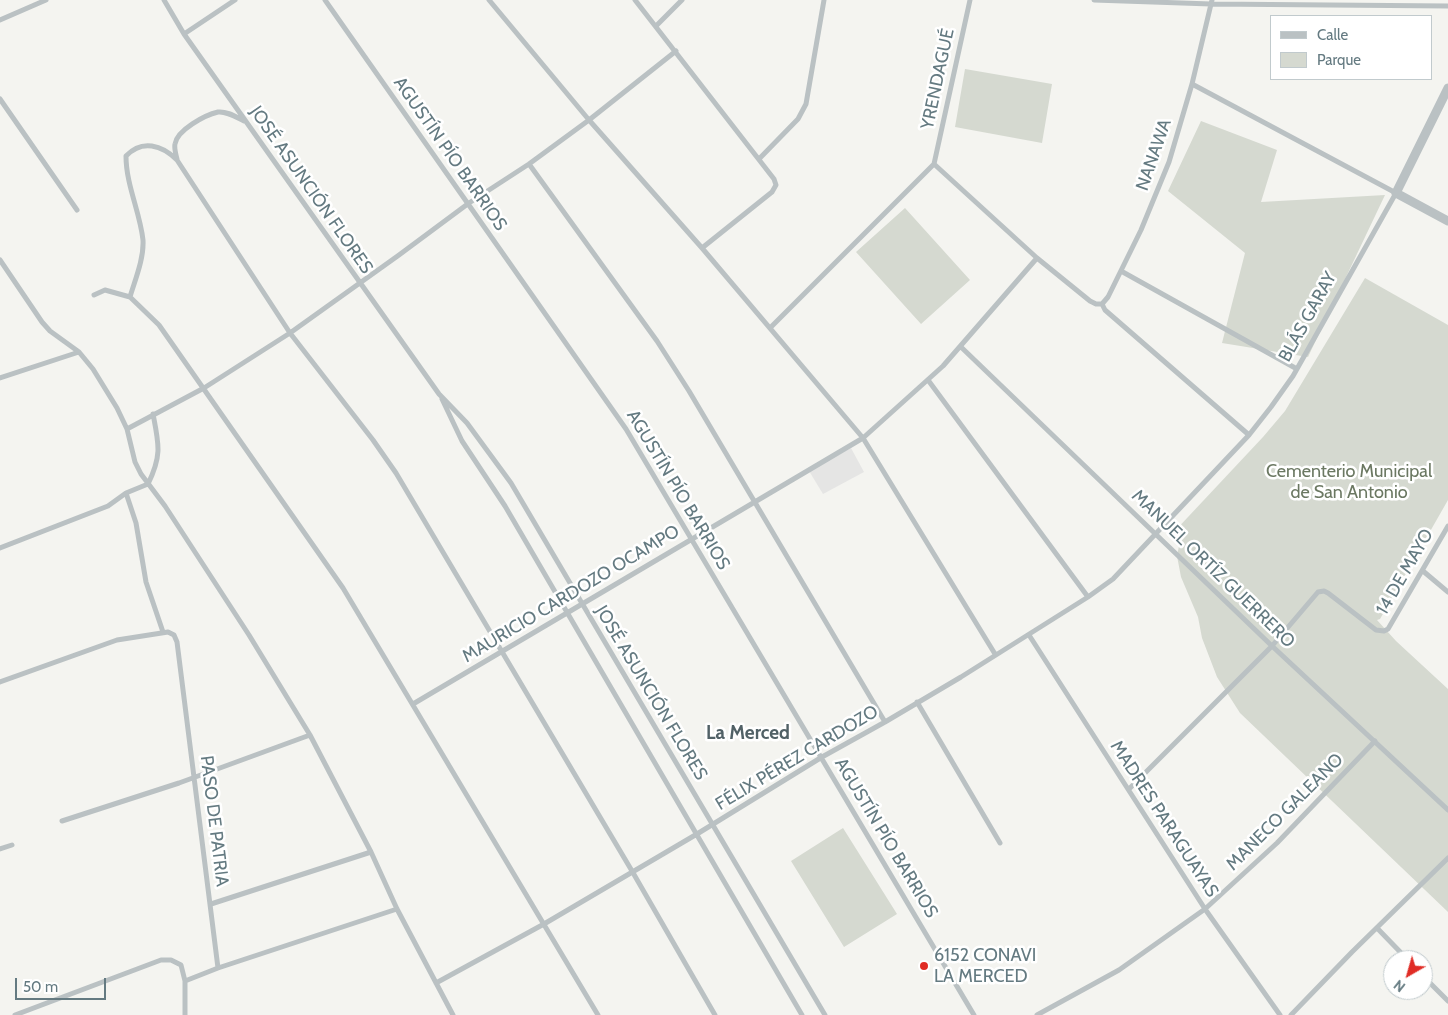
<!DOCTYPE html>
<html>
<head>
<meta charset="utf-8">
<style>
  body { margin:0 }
  #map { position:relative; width:1448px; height:1015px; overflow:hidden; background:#f4f4f0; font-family:Cabin,sans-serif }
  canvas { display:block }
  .legend { position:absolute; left:1270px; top:15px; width:162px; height:65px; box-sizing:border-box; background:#fff; border:1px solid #c1cacd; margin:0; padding:6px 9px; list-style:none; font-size:15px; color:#647a81 }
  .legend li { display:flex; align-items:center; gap:10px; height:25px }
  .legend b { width:25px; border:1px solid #c1cacd }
  .north { position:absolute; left:1383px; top:950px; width:50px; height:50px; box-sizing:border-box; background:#fff; border:1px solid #c1cacd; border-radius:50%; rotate:218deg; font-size:14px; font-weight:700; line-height:20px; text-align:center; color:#647a81 }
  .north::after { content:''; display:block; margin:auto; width:18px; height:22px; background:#e02c25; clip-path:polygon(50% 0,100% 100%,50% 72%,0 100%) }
  .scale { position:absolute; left:15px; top:978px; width:91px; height:22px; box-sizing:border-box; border:2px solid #647a81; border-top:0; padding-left:6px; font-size:15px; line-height:18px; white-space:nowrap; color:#647a81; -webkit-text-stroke:4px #fff; paint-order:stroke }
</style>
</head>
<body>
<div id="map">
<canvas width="1448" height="1015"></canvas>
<ul class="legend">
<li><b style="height:6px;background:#bac1c3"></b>Calle</li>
<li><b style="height:14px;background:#d5d9d0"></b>Parque</li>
</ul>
<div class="north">N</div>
<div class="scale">50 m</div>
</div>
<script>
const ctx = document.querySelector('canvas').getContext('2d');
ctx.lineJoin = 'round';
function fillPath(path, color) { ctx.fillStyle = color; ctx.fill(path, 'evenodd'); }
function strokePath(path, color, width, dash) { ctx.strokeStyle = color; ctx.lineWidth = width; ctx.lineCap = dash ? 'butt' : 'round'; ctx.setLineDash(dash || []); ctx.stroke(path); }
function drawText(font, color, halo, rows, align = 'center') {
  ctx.font = font + ' Cabin,sans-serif'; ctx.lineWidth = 5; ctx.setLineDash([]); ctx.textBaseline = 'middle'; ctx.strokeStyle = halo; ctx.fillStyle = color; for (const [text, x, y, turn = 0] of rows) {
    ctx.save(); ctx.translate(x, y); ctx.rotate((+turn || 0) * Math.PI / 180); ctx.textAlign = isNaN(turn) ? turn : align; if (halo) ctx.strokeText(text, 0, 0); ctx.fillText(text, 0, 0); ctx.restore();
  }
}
const built = new Path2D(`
  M851 448 864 472 823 494 809 471Z`);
const green = new Path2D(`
  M965 69 1052 84 1042 143 955 127Z
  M1201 121 1277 150 1261 202 1385 195 1308 357 1222 343 1245 253 1168 191Z
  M905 208 970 280 921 324 856 252Z
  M1365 278 1448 325V500L1380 619 1377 620 1396 641 1448 689V912L1240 713 1217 677 1202 638 1198 617 1181 577 1177 556 1179 546 1171 538 1173 533 1263 437 1285 411Z
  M843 828 897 914 844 947 791 861Z`);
const minor = new Path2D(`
  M164 0 184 34 439 394 467 423 511 483 825 1015
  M325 0 626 429 974 1015
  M489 0 589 120 702 248 863 438 995 654
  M635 0 774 179 776 185 772 192 702 248
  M1094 0 1211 4 1448 6
  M0 20 46 0
  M656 26 682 0
  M184 34 235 0
  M0 99 77 210
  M177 159C176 155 174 148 175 144 177 130 205 115 218 112 227 111 236 117 244 121
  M759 159 798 119 806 104 824 0
  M529 164 657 341 689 391 885 722
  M934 164 1037 258 1090 301 1096 304H1102L1108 297 1141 230 1169 162 1192 84 1212 0
  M934 164 970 0
  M0 260 42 322 50 331 79 352 93 369 117 408 127 429 135 462 141 474 165 506 249 635 310 735 371 852 397 909 453 1015
  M1121 271 1297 369
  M94 295 105 290 130 297 159 325 343 588 598 1015
  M130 297C135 280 144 259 143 240 140 212 126 185 126 156 142 139 162 145 177 160L290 333 373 440 396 473 632 871 715 1015
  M1102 304 1105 310 1249 435
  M770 328 934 164
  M961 347 1272 646 1448 810
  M0 378 79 352
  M928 380 1088 597
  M442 399 462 441 505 506 802 1015
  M127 429 204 388 290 333 399 255 469 203 529 164 589 120 676 51
  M126 493 136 523 146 582 163 632
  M0 548 108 506 126 493 148 484C162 455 159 445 153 414
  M1423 571 1448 592
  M1029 635 1205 909 1280 1015
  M0 682 117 640 168 632 174 635 177 642 218 968 185 981V1015
  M917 702 1000 843
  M413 704 863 438 943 366 1037 258
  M1129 789 1272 646 1318 592 1324 591 1328 593 1376 630 1384 631 1388 629 1448 526
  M62 821 179 783 310 735
  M0 849 12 845
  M211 904 371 852
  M1377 928 1408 960
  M218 968 397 909
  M1423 976 1448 1001
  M436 983 544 924 697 834 822 757 885 722 961 677 1088 597 1113 579 1249 435 1271 407 1293 376 1396 193 1192 84
  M15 1015 161 960H171L181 965 185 981
  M1037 1015 1119 970 1205 909 1277 843 1375 741
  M1291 1015 1352 952 1448 858`);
const tertiary = new Path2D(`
  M1448 88 1396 193 1448 221`);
const markers = [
  [924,966,5,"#e02c25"]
];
const streetNames = [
  ["YRENDAGUÉ",938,79,-78],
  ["AGUSTÍN PÍO BARRIOS",450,154,55],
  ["NANAWA",1154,155,-71],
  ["JOSÉ ASUNCIÓN FLORES",311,190,55],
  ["BLÁS GARAY",1308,317,-61],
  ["AGUSTÍN PÍO BARRIOS",678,490,59],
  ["MANUEL ORTÍZ GUERRERO",1213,569,44],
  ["14 DE MAYO",1405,572,-60],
  ["MAURICIO CARDOZO OCAMPO",571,594,-31],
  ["JOSÉ ASUNCIÓN FLORES",651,693,59],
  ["FÉLIX PÉREZ CARDOZO",797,758,-31],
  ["MANECO GALEANO",1285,812,-45],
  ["MADRES PARAGUAYAS",1164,819,57],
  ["PASO DE PATRIA",214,821,83],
  ["AGUSTÍN PÍO BARRIOS",886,838,59]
];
const parkNames = [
  ["Cementerio Municipal",1349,472],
  ["de San Antonio",1349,493]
];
const poiNames = [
  ["6152 CONAVI",934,956],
  ["LA MERCED",934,977]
];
const neighbourhoodNames = [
  ["La Merced",748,733]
];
fillPath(built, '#e5e5e4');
fillPath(green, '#d5d9d0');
strokePath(minor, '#bac1c3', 5);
strokePath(tertiary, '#bac1c3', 9);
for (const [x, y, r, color] of markers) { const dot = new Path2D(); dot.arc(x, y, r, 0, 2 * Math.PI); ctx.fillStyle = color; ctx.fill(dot); strokePath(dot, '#fff', 2); }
drawText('18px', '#647a81', '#fff', streetNames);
drawText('18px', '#6b7862', '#fff', parkNames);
drawText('18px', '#647a81', '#fff', poiNames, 'left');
drawText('bold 19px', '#516166', '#fff', neighbourhoodNames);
</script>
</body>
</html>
